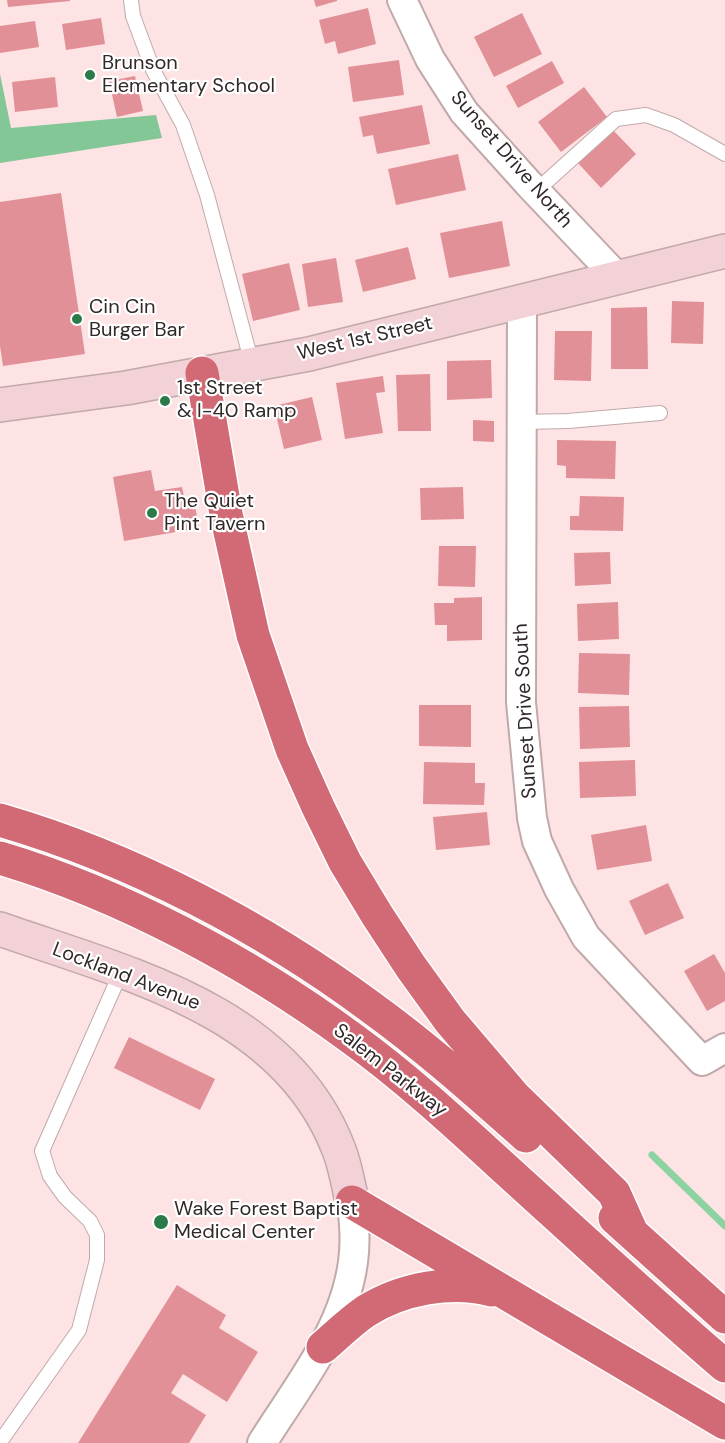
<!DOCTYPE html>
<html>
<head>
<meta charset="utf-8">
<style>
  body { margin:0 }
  canvas { display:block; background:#fde3e4 }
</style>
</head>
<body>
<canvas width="725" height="1443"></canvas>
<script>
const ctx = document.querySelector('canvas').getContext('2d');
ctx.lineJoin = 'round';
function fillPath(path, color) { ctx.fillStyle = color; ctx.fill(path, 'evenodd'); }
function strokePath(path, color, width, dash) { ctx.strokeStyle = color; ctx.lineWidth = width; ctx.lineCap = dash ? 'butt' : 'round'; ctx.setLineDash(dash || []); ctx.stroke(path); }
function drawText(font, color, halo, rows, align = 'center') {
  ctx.font = font + ' "DM Sans",sans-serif'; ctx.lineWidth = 4.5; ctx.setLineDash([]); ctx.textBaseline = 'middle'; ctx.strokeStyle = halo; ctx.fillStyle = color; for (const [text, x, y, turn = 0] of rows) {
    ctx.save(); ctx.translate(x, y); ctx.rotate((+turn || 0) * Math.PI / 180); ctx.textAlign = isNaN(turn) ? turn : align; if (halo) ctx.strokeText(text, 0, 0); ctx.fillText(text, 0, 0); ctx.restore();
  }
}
const forest = new Path2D(`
  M0 74 11 128 156 115 162 138 0 163Z`);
const stream = new Path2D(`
  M652 1155 725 1226`);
const building = new Path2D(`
  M7 0H70V1L8 7Z
  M314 0H337V1L316 7Z
  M368 8 376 44 338 54 335 41 325 44 319 20Z
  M522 13 542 54 494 77 474 37Z
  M101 18 105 44 66 50 62 24Z
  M35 21 39 47 0 53V26Z
  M399 60 404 95 353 102 348 67Z
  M552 61 564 83 518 108 506 86Z
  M135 76 143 111 117 117 109 81Z
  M55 77 58 107 15 112 12 82Z
  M584 87 607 117 561 152 538 122Z
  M422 105 430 144 377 154 373 135 363 137 359 117Z
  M612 129 636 154 601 188 577 162Z
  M458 154 466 190 396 205 388 169Z
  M61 193 85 354 3 366 0 346V202Z
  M502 221 510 266 449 278 440 233Z
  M408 247 416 279 363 292 355 260Z
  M336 258 343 302 308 307 302 264Z
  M289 263 300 310 253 321 242 274Z
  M672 301 704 302 703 344 671 343Z
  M647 307 648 369H611V308Z
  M555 331H592L591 381 554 380Z
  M491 360 492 398 447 400V361Z
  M430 374 431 431H398L396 375Z
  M383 376 385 392 376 393 383 433 345 439 336 383Z
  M312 397 322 440 284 449 274 406Z
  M473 420 494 421V442L473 441Z
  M557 440 616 441 615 479 566 478V466L557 465Z
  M151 470 155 491 182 487 185 501 194 500 199 528 124 541 113 477Z
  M463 487 464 519 421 520 420 488Z
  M580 496 624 497 623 531 570 530V516H579Z
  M439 546H476L475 587 438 586Z
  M610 552 611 584 575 586 574 553Z
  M482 597V640L447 641V625H435L434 603H454V598Z
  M618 602 619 639 578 641 577 604Z
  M579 653 630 654 629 695 578 693Z
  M419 705H471V747L419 746Z
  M629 706 630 747 580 749 579 707Z
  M635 760 636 796 580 798 579 762Z
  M424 762 475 763V783H485L484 805 423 804Z
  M487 812 490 845 436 850 433 817Z
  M646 825 652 861 597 870 591 835Z
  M668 883 684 918 645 935 629 901Z
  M714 954 725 973V1001L707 1011 684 971Z
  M129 1037 215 1079 200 1110 114 1068Z
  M177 1285 226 1315 219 1328 258 1352 227 1402 183 1374 171 1393 206 1415 189 1443H78Z`);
const lane = new Path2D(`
  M131 0 133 16 153 70 183 125 207 195 252 364
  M536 191 616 119 646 115 674 125 725 154
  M522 422 568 421 660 413
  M0 1442 79 1330 97 1260V1235L90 1221 65 1197 50 1176 42 1151 121 972`);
const street = new Path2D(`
  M402 0 430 59 464 112 528 183 618 278
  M522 301 521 702 532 818 537 841 559 889 586 937 702 1061 725 1048
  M262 1443C297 1387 344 1330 353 1262 356 1242 354 1222 352 1202`);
const secondary = new Path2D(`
  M0 405 126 388 309 354 725 251
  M0 929C125 973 282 1009 337 1145 345 1163 348 1183 352 1202`);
const highway = new Path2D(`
  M202 373 226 514 253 635 292 749 318 807 345 862 377 915 411 967 450 1021 514 1096 614 1193 632 1233
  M0 820C131 858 263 927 372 1008 426 1047 476 1092 526 1136
  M0 858C121 894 248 962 350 1037 404 1076 453 1121 502 1166 576 1233 649 1301 725 1366
  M352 1202 725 1423
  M615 1218 725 1317
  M323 1347C337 1335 350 1322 366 1311 401 1289 451 1279 492 1290`);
const markers = [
  [90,75,6,"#2d7a49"],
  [77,319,6,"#2d7a49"],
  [165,401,6,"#2d7a49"],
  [152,513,6,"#2d7a49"],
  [161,1222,8,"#2d7a49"]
];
const poiNames = [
  ["Brunson",102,64],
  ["Elementary School",102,87],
  ["Cin Cin",89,308],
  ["Burger Bar",89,331],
  ["1st Street",177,389],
  ["& I-40 Ramp",177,412],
  ["The Quiet",164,502],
  ["Pint Tavern",164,525],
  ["Wake Forest Baptist",174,1210],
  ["Medical Center",174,1233]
];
const streetNames = [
  ["Sunset Drive North",511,160,49],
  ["West 1st Street",365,339,-13],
  ["Sunset Drive South",526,711,-93],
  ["Lockland Avenue",126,977,21],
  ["Salem Parkway",390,1071,38]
];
fillPath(forest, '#82c795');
strokePath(stream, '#8dd3a1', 7);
fillPath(building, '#e29097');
strokePath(lane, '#c1a9aa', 16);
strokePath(street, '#c1a9aa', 32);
strokePath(secondary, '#c1a9aa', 36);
strokePath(highway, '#fff', 36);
strokePath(lane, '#fff', 14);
strokePath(street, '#fff', 28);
strokePath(secondary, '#f2d2d6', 33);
strokePath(highway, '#d26a76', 33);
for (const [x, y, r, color] of markers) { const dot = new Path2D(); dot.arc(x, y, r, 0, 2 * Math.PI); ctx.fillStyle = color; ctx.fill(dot); strokePath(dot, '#fff', 2); }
drawText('20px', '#312828', '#fff', poiNames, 'left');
drawText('20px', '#312828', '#fff', streetNames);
</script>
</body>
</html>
